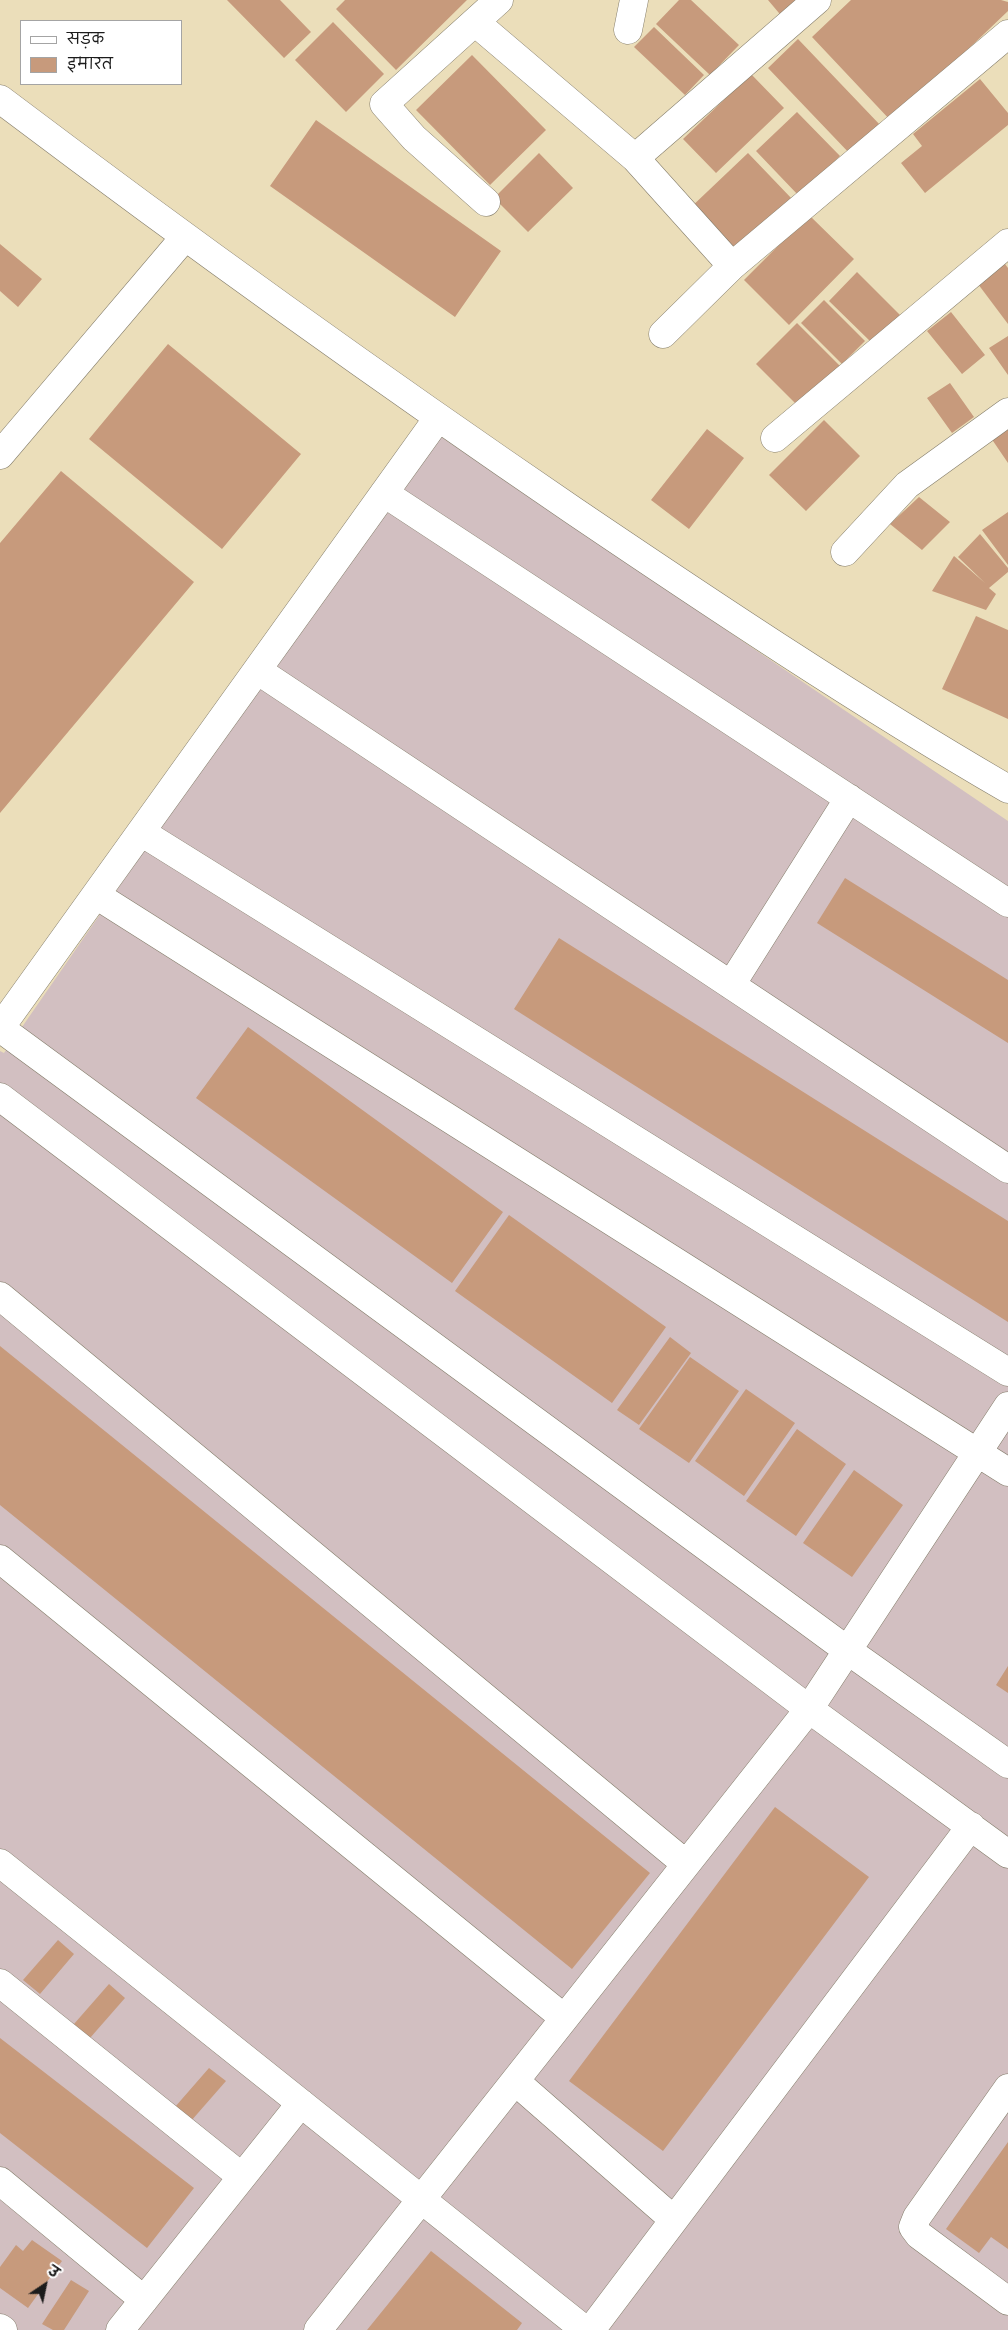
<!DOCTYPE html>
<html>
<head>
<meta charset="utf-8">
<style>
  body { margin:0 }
  #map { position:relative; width:1008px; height:2330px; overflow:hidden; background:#ebdeba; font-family:"Comic Neue","Playpen Sans Deva",sans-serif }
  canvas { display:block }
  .legend { position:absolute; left:20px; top:20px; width:162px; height:65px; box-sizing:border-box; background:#fff; border:1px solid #a4a4a4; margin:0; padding:6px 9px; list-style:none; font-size:15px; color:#1c1c1c }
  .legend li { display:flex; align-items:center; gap:10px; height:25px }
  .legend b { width:25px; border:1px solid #a4a4a4 }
  .north { position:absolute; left:20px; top:2260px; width:50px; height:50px; -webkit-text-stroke:4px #fff; paint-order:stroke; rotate:34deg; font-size:14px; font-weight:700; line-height:20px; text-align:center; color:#1c1c1c }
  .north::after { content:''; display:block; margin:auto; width:18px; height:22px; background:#1c1c1c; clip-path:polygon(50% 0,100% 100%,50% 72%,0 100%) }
</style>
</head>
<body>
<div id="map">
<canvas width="1008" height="2330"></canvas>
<ul class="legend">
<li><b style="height:6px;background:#fff"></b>सड़क</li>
<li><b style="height:14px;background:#c79a7c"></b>इमारत</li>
</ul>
<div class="north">उ</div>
</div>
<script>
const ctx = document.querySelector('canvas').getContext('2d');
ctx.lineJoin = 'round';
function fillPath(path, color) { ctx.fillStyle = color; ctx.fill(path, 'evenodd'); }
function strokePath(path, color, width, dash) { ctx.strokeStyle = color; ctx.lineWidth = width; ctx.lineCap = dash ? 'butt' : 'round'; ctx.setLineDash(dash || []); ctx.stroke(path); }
const industrial = new Path2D(`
  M434 432 1008 821V2330H0V1051L4 1053Z`);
const building = new Path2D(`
  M227 0H280L311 32 284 58Z
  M345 0H467L396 70 336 9Z
  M679 0H691L739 45 710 75 656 24Z
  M768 0H806L784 19Z
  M851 0H1001L1008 2V11L892 122 812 37Z
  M333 22 384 74 346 112 295 60Z
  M654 27 704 75 685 95 634 47Z
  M798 39 882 127 852 156 768 68Z
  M472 55 546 130 490 185 416 110Z
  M751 74 784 108 716 173 683 139Z
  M980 79 1008 113V125L925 193 901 163 922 146 913 134Z
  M797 112 840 156 799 196 756 151Z
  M316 120 501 251 455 317 270 186Z
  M539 153 573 188 528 232 494 198Z
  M748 153 793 200 733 257 688 210Z
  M809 215 854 259 789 325 744 280Z
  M0 244 42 279 18 307 0 291Z
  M1005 264 1008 268V324L978 284Z
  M857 272 900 315 872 343 829 301Z
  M824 300 865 341 842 364 801 323Z
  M951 312 985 355 962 374 927 331Z
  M797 323 843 369 802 410 756 364Z
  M1008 336V375L989 348Z
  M168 344 301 454 222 549 89 439Z
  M950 383 974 417 952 433 927 398Z
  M824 420 860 456 806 511 769 475Z
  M1008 426V463L991 438Z
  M707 429 744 458 689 529 651 500Z
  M61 471 194 582 0 813V543Z
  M919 497 950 522 922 550 890 524Z
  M1008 512V565L982 530Z
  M980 534 1008 568V572L989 588 996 594 986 610 932 591 954 556 985 583 958 557Z
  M976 616 1008 630V719L942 689Z
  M845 878 1008 980V1043L817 923Z
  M559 938 1008 1221V1322L514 1009Z
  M248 1027 503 1212 452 1283 196 1098Z
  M509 1215 666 1327 612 1403 455 1291Z
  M670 1337 691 1353 639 1425 617 1410Z
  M0 1346 650 1873 572 1969 0 1505Z
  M690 1357 739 1391 689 1463 639 1429Z
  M746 1389 795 1423 744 1496 695 1461Z
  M797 1429 846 1464 796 1536 746 1501Z
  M854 1470 903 1505 852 1577 803 1543Z
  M1008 1666V1693L996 1685Z
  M775 1807 869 1877 663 2151 569 2081Z
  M58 1940 74 1954 40 1994 23 1980Z
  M109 1984 125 1998 90 2038 74 2024Z
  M0 2038 194 2188 147 2248 0 2133Z
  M209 2068 226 2081 191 2121 175 2107Z
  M1008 2142V2249L991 2237 979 2253 946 2229Z
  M32 2240 62 2261 28 2308 0 2288V2267L16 2245 23 2251Z
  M431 2251 522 2323 517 2330H367Z
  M71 2280 89 2291 64 2330H53L42 2324Z`);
const minor = new Path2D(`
  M475 22 635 158 732 266
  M628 30 634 0
  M0 99C188 241 379 378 574 511 716 607 860 703 1008 789
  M635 158 817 0
  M486 202 414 138 384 104 499 0
  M663 334 732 266 1008 34
  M775 438 1008 243
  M0 455 184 238
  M384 493 1008 903
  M845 552 907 485 1008 412
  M257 670 1008 1169
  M141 832 1008 1372
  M96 895 1008 1472
  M731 985 849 798
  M0 1028 847 1650 1008 1764
  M0 1028 438 418
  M0 1097 809 1709 1008 1854
  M0 1296 686 1864
  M0 1559 564 2018
  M0 1863 585 2330
  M0 1983 242 2177
  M515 2081 674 2220
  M1008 2088 917 2217 913 2227 919 2235 1008 2301
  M0 2181 144 2300
  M0 2328 3 2330
  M120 2330 301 2103
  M318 2330 809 1709 1008 1406
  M591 2330 971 1826`);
fillPath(industrial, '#d2bfc1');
fillPath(building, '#c79a7c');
strokePath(minor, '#847d6b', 29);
strokePath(minor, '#fff', 28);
</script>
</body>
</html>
